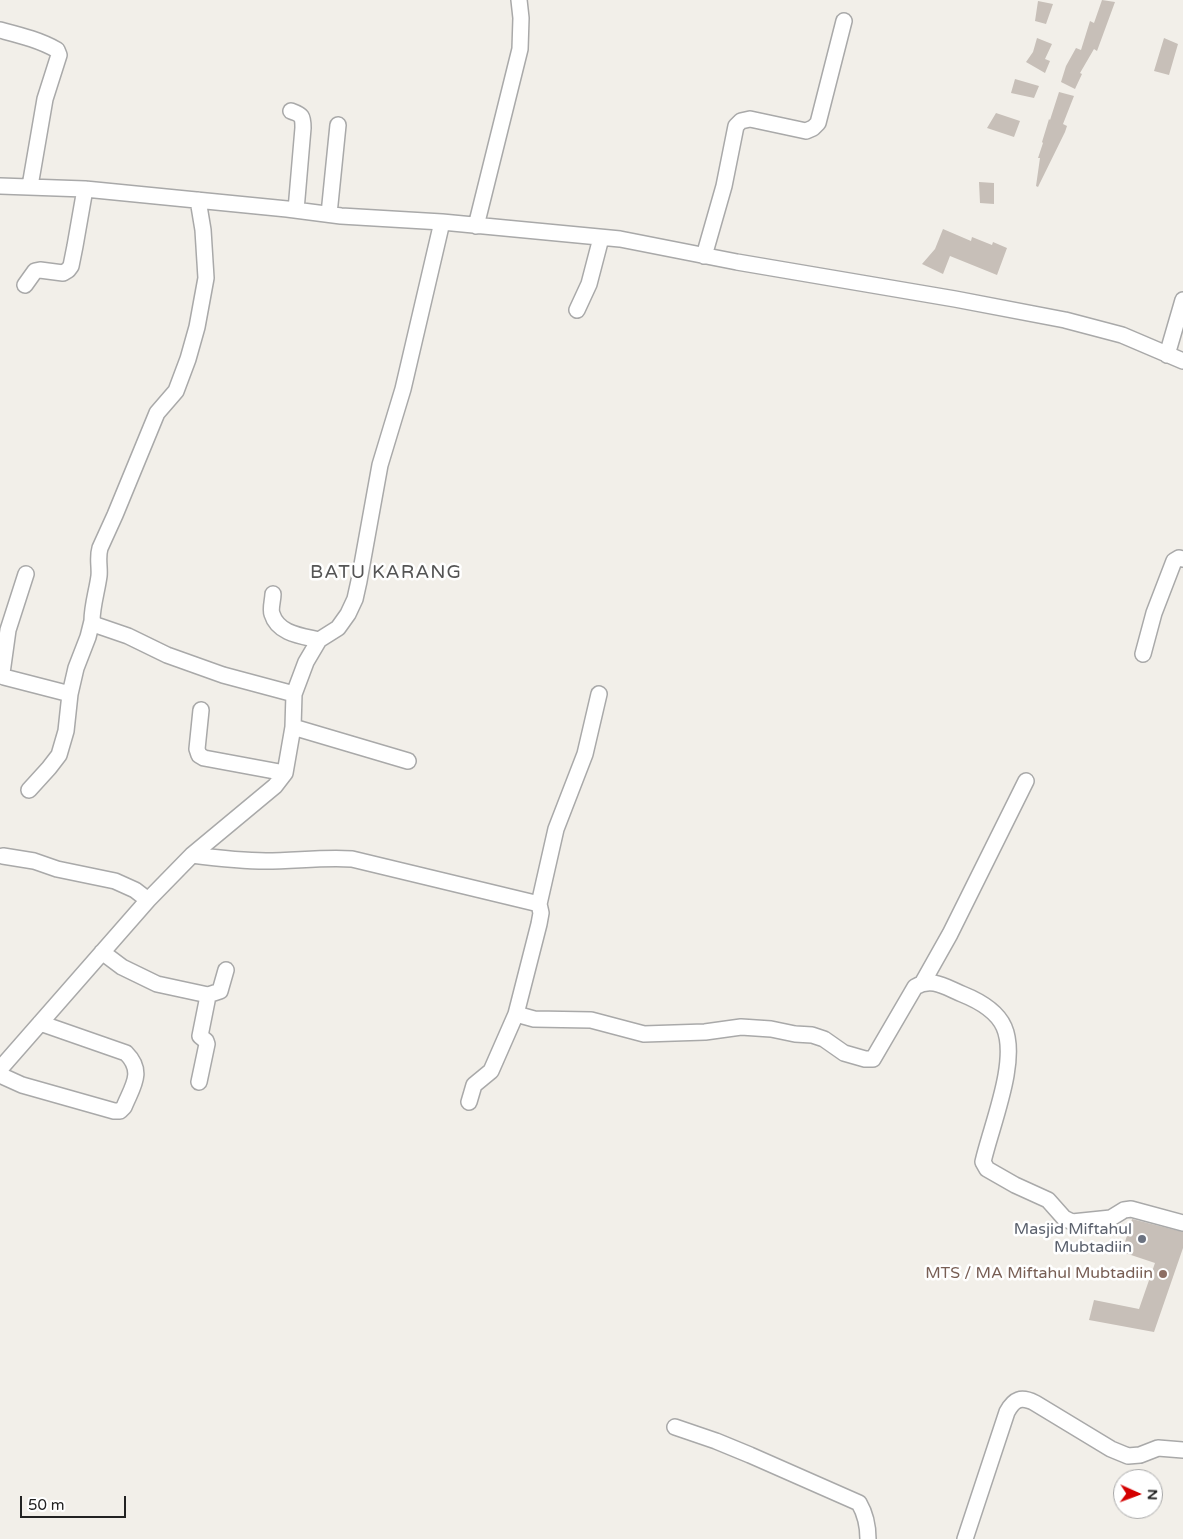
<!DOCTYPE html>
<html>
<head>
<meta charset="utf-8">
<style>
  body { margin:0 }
  #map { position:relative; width:1183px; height:1539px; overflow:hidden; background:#f2efe9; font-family:"Varela Round",sans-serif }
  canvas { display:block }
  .north { position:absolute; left:1113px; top:1469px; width:50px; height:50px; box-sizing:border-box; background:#fff; border:1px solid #a7a7a7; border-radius:50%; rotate:92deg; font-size:14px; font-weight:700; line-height:20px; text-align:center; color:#222 }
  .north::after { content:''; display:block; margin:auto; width:18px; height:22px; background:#d40000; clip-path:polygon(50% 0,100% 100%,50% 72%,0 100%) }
  .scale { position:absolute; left:20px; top:1496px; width:106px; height:22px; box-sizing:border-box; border:2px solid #222; border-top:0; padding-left:6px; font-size:15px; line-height:18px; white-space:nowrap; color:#222; -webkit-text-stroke:4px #fff; paint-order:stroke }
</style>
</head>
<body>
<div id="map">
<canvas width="1183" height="1539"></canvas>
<div class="north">N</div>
<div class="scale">50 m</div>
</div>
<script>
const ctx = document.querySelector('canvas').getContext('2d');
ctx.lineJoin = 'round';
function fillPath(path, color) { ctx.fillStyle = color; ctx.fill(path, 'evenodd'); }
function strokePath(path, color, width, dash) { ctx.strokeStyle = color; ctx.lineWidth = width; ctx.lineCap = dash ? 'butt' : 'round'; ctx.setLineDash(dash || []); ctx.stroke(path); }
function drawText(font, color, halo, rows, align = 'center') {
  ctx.font = font + ' "Varela Round",sans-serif'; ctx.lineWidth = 5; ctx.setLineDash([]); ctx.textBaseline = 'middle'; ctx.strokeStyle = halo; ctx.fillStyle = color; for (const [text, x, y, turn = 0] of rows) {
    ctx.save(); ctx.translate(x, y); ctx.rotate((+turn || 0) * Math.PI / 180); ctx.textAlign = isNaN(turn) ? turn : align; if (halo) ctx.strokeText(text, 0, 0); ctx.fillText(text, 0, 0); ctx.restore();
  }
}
const building = new Path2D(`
  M1102 0 1115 2 1097 51 1094 49 1080 73 1082 74 1075 89 1061 82 1066 66 1076 48 1081 50 1090 21 1094 23Z
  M1038 1 1053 4 1046 24 1035 21Z
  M1037 38 1052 44 1045 59 1050 61 1045 73 1026 62 1033 52Z
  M1164 38 1178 44 1169 75 1154 71Z
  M1015 79 1039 86 1034 98 1011 93Z
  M1059 92 1074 96 1063 124 1067 126 1065 132 1038 187 1036 186 1040 158H1038L1043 143 1042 142 1046 129 1049 119 1050 120Z
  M996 113 1020 121 1014 137 987 128Z
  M979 182 994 183V204L980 203Z
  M943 229 971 241 972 237 992 245 993 242 1007 248 997 275 950 256 943 274 922 264 935 249Z
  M1132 1219 1183 1232V1248L1154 1332 1089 1320 1094 1300 1139 1309 1155 1263 1122 1252Z`);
const minor = new Path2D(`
  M0 30C19 35 40 40 57 50L59 55 45 99 30 186
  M291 111C302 115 303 116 303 128L296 210
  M0 186 85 189 287 209 341 216 442 222 620 239 737 262 955 299 1065 320 1122 335 1183 361
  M198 200 203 230 206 278 197 327 188 359 176 391 157 413 115 515 100 548C97 558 100 567 99 576 97 591 92 606 92 621L96 625 128 636 167 655 223 675 294 694
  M329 214 338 125
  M476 226 520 49 521 18 519 0
  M704 256 724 186 736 126 741 121 750 119 806 131 813 128 818 123 844 21
  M25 285 35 271 40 270 63 273 68 270 71 266 75 246 85 189
  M577 310 589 284 601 238
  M1167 355 1183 300
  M26 574 8 630 2 673 4 677 70 694
  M273 594C273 600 270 609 272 614 278 634 302 636 319 640
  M1143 654 1154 613 1174 561 1179 558 1183 559
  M201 710 197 749 199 755 204 758 285 773
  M293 727 408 761
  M29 790 49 768 59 755 66 731 70 694 76 668 88 637 92 621
  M192 855C216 858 241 861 266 861 295 861 323 857 352 859L539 904 541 913 539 924 516 1014 534 1019 591 1020 644 1034 705 1032 741 1027 771 1029 795 1034 812 1035 824 1039 844 1053 865 1059H873L915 987C932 977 945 987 962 994 977 1000 997 1011 1004 1027 1019 1061 991 1126 983 1162L987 1169 1015 1185 1048 1200 1064 1218 1072 1222 1111 1218 1124 1210 1131 1209 1183 1223
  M3 856 34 861 57 869 115 881 135 890 148 900
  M539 904 556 829 585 754 599 694
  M102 952 122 967 157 984 208 995
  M923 982 950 934 1026 781
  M0 1069 148 900 192 855 275 786 285 773 293 727 294 694 306 662 319 640 338 628 348 614 355 599 359 581 380 465 403 389 442 222
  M0 1075 22 1085 114 1111H120L124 1107C132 1087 145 1072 126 1053L40 1023
  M199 1082 207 1044 206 1041 200 1036 207 1001 208 995 220 991 226 970
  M469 1102 474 1085 491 1071 516 1014
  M675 1427 716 1441 750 1455 859 1503C866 1515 868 1525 868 1539
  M965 1539 1007 1412C1014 1399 1021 1396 1035 1403L1111 1449 1128 1456 1140 1455 1158 1448 1183 1450`);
const markers = [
  [1142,1239,5,"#6b7280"],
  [1163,1274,5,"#8d6e63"]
];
const worshipNames = [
  ["Masjid Miftahul",1132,1230],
  ["Mubtadiin",1132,1248]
];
const educationNames = [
  ["MTS / MA Miftahul Mubtadiin",1153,1274]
];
const quarterNames = [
  ["BATU KARANG",386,573]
];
fillPath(building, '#c7bfb8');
strokePath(minor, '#a9a9a9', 18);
strokePath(minor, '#fff', 15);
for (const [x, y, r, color] of markers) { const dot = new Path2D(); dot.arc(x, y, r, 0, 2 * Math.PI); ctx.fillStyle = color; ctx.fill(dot); strokePath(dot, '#fff', 2); }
drawText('16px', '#5b616d', '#fff', worshipNames, 'right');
drawText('16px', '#785e54', '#fff', educationNames, 'right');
ctx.letterSpacing = '1px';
drawText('19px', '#555', '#fff', quarterNames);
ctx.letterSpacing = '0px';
</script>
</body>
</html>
